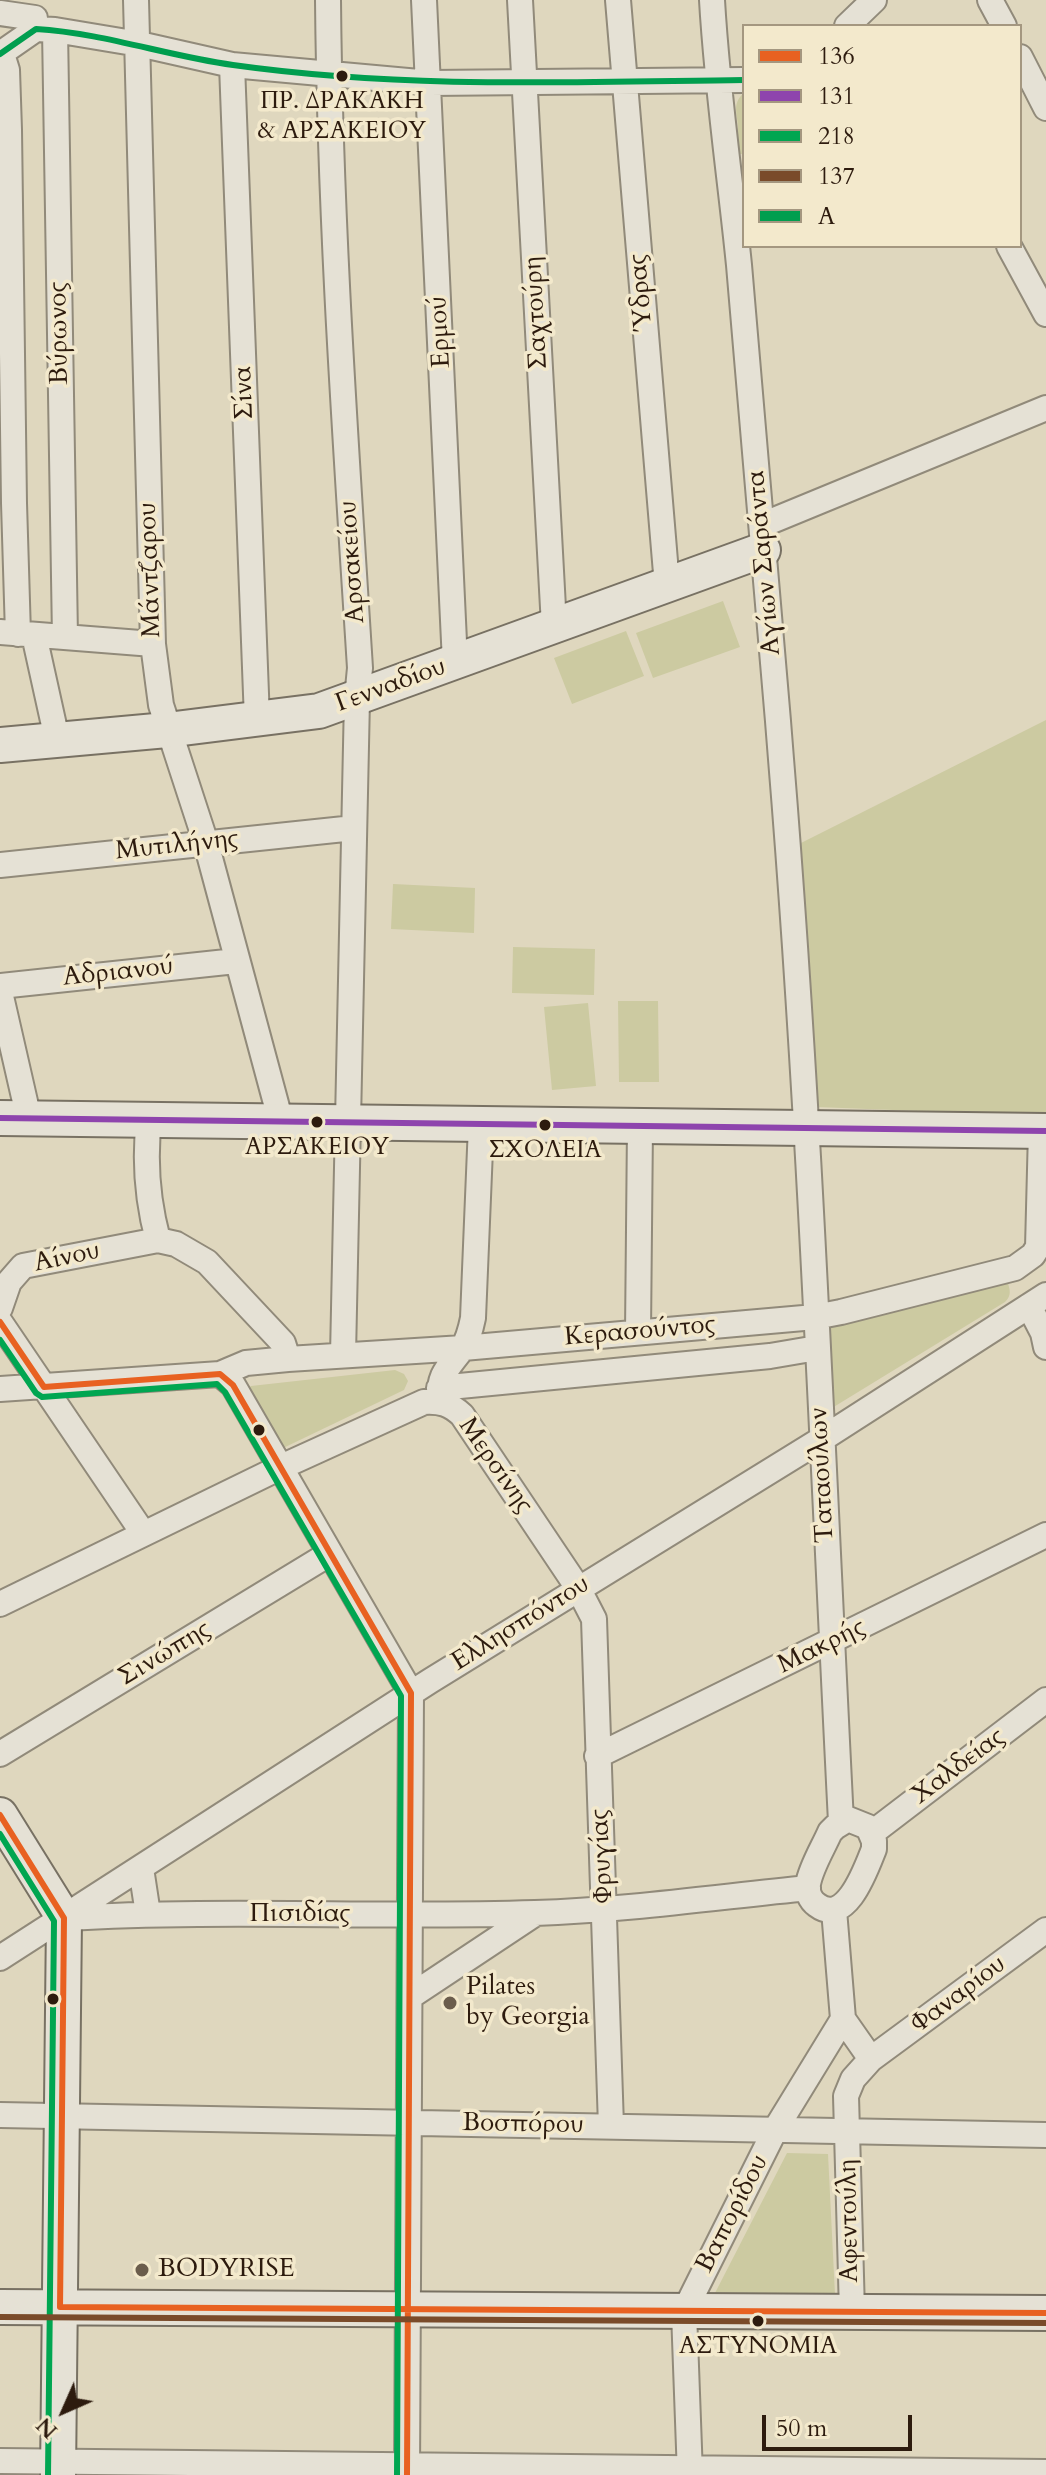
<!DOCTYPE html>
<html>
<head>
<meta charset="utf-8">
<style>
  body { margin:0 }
  #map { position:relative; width:1046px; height:2475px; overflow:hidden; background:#dfd7be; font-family:Cardo,serif }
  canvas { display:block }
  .legend { position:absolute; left:742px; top:24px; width:280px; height:224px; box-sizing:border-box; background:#f3e9cc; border:2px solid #a49780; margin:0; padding:10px 14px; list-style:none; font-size:24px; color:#2d1b0e }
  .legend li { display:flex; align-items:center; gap:16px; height:40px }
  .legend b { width:40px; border:2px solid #a49780 }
  .north { position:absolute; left:24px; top:2371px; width:80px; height:80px; -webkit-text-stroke:6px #f3e9cc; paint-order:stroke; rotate:225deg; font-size:22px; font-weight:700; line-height:32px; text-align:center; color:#2d1b0e }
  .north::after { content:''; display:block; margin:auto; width:28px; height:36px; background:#2d1b0e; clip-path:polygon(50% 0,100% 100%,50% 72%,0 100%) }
  .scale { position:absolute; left:762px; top:2415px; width:150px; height:36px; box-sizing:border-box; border:4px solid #2d1b0e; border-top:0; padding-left:10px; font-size:24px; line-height:28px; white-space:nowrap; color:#2d1b0e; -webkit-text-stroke:6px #f3e9cc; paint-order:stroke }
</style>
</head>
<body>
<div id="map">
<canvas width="1046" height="2475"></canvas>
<ul class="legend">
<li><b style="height:10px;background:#e86121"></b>136</li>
<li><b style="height:10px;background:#8e44ad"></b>131</li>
<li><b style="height:10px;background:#00a651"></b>218</li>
<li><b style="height:10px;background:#7a4b2a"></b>137</li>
<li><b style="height:10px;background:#009e4f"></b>Α</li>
</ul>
<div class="north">N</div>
<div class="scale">50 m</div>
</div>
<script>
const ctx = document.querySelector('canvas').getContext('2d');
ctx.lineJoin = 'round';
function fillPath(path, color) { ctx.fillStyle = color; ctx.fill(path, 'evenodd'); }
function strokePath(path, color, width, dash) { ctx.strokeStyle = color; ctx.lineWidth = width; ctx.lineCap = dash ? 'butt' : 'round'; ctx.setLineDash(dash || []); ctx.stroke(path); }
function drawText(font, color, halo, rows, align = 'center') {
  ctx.font = font + ' Cardo,serif'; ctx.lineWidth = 7; ctx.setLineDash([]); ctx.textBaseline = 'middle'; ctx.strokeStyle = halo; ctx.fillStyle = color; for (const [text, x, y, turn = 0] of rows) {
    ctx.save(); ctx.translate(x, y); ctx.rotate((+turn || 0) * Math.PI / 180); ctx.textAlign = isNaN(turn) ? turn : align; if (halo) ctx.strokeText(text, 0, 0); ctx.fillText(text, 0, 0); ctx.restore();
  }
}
const green = new Path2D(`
  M744 93V154H737C734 142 737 140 738 129 738 114 731 104 744 93Z
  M723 601 740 647 653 678 636 633Z
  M626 631 644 676 572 704 554 658Z
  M1046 720V1116L817 1107 799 844Z
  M393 884 475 888 474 933 391 929Z
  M513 947 595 949 594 995 512 993Z
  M618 1001H658L659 1082H619Z
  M588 1003 596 1086 552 1090 544 1007Z
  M1007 1280C1010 1290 1012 1295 1005 1302L832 1408 821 1327Z
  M395 1370 404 1374 408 1381 404 1390 279 1450 245 1391 251 1386Z
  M787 2153 828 2154 835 2295 715 2293Z`);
const street = new Path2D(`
  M136 0 153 644 161 705 206 843 281 1122
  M328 0C330 223 346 446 360 668L357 699 343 1355
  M424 0 455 663
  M520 0 554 626
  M618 0 667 585
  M712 0C717 89 730 176 739 265 754 429 768 594 781 759 810 1112 823 1467 841 1822
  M990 0 1004 26
  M0 13 35 18
  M847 26 874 0
  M55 30 65 637
  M0 54 36 29 55 30 139 44 232 65 430 83 744 80
  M2 54 7 70 9 130 14 503 18 634
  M1020 57 1046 108
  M232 65 257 720
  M1009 246 1046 314
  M762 525 1046 408
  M0 632 153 644
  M34 635 57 739
  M0 865 354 828
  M0 986 236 961
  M0 992 29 1119
  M149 1120C144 1162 147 1199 158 1240
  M1029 1306 1043 1333 1046 1347
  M0 1308 9 1282 23 1266 158 1240 176 1244 207 1262 283 1343 288 1359
  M0 1322 143 1533
  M638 1332 640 1126
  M220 1374 233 1385 411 1693 407 2475
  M439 1388 770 1356 817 1348
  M0 1389 220 1374 246 1363 288 1359 463 1348 815 1317 841 1312 1015 1268 1033 1255 1038 1247 1041 1131
  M439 1401C439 1374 447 1369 462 1349 468 1340 471 1328 473 1318L481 1125
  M0 1604 279 1468 424 1402C441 1401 450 1404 462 1415L578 1588 594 1619 611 2126
  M0 1754 329 1554
  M597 1756 1046 1535
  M848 1819 868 1827 874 1841V1849C866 1869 846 1927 817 1905 810 1900 807 1892 808 1884 811 1867 823 1848 830 1832L835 1827Z
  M872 1833 1046 1700
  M141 1868 148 1914
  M834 1910 843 2019 871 2059
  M67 1918C222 1909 379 1918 535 1913 626 1910 717 1897 808 1888
  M0 1958 430 1681 822 1439 1046 1295
  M411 1996 536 1913
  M0 2115 1046 2135
  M852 2312 846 2096 853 2079 871 2059 1046 1930
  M0 2461 1046 2472
  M690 2475 684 2312 775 2130 843 2019`);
const secondary = new Path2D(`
  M0 745 167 730 319 711 763 550
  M0 1118 1046 1131
  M0 1815 64 1918 58 2475
  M0 2307 1046 2313`);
const bus1 = new Path2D(`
  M0 1322 44 1387 220 1374 233 1385 411 1693 407 2475
  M0 1815 64 1918 60 2307 1046 2313`);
const bus2 = new Path2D(`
  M0 1118 1046 1131`);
const bus3 = new Path2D(`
  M0 1340 36 1393 42 1397 217 1384 225 1392 401 1696 397 2475
  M0 1834 54 1921 48 2475`);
const bus4 = new Path2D(`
  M0 2317 1046 2323`);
const bus5 = new Path2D(`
  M0 54 36 29C103 33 167 56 233 65 403 89 574 82 744 80`);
const markers = [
  [342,76,7,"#2d1b0e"],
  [317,1122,7,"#2d1b0e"],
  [545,1125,7,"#2d1b0e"],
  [259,1430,7,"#2d1b0e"],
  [53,1999,7,"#2d1b0e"],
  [450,2003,8,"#6b5d4c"],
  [142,2270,8,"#6b5d4c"],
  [758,2321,7,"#2d1b0e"]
];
const busNames = [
  ["ΠΡ. ΔΡΑΚΑΚΗ",342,102],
  ["& ΑΡΣΑΚΕΙΟΥ",342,132],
  ["ΑΡΣΑΚΕΙΟΥ",317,1148],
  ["ΣΧΟΛΕΙΑ",545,1151],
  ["ΑΣΤΥΝΟΜΙΑ",758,2347]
];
const streetNames = [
  ["Ύδρας",642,292,-95],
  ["Σαχτούρη",537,313,-93],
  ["Ερμού",441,332,-93],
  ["Βύρωνος",60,333,-91],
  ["Σίνα",245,393,-92],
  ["Αρσακείου",353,562,-94],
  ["Αγίων Σαράντα",765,563,-95],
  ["Μάντζαρου",151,570,-92],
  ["Γενναδίου",391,686,-20],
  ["Μυτιλήνης",177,846,-6],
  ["Αδριανού",118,973,-6],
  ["Αίνου",67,1258,-12],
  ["Κερασούντος",640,1332,-5],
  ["Μερσίνης",495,1466,55],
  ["Ταταούλων",823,1475,-93],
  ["Ελλησπόντου",521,1624,-32],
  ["Μακρής",822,1647,-26],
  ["Σινώπης",165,1654,-31],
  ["Χαλδείας",959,1767,-37],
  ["Φρυγίας",603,1856,-93],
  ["Πισιδίας",300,1915],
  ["Φαναρίου",959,1995,-37],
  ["Βοσπόρου",523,2125,1],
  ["Βαπορίδου",733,2214,-63],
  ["Αφεντούλη",850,2221,-91]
];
const poiNames = [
  ["Pilates",466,1988],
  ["by Georgia",466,2018],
  ["BODYRISE",158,2270]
];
fillPath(green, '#cccaa1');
strokePath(street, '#918a7a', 28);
strokePath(secondary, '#787163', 38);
strokePath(street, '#e5e1d5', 24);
strokePath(secondary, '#e5e1d5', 34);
strokePath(bus1, '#e86121', 6);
strokePath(bus2, '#8e44ad', 6);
strokePath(bus3, '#00a651', 6);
strokePath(bus4, '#7a4b2a', 6);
strokePath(bus5, '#009e4f', 6);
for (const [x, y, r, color] of markers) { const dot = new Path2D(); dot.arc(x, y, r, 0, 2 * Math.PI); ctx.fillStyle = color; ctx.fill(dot); strokePath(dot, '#f3e9cc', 3); }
drawText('24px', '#2d1b0e', '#f3e9cc', busNames);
drawText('26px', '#2d1b0e', '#f3e9cc', streetNames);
drawText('26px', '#2d1b0e', '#f3e9cc', poiNames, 'left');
</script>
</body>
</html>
